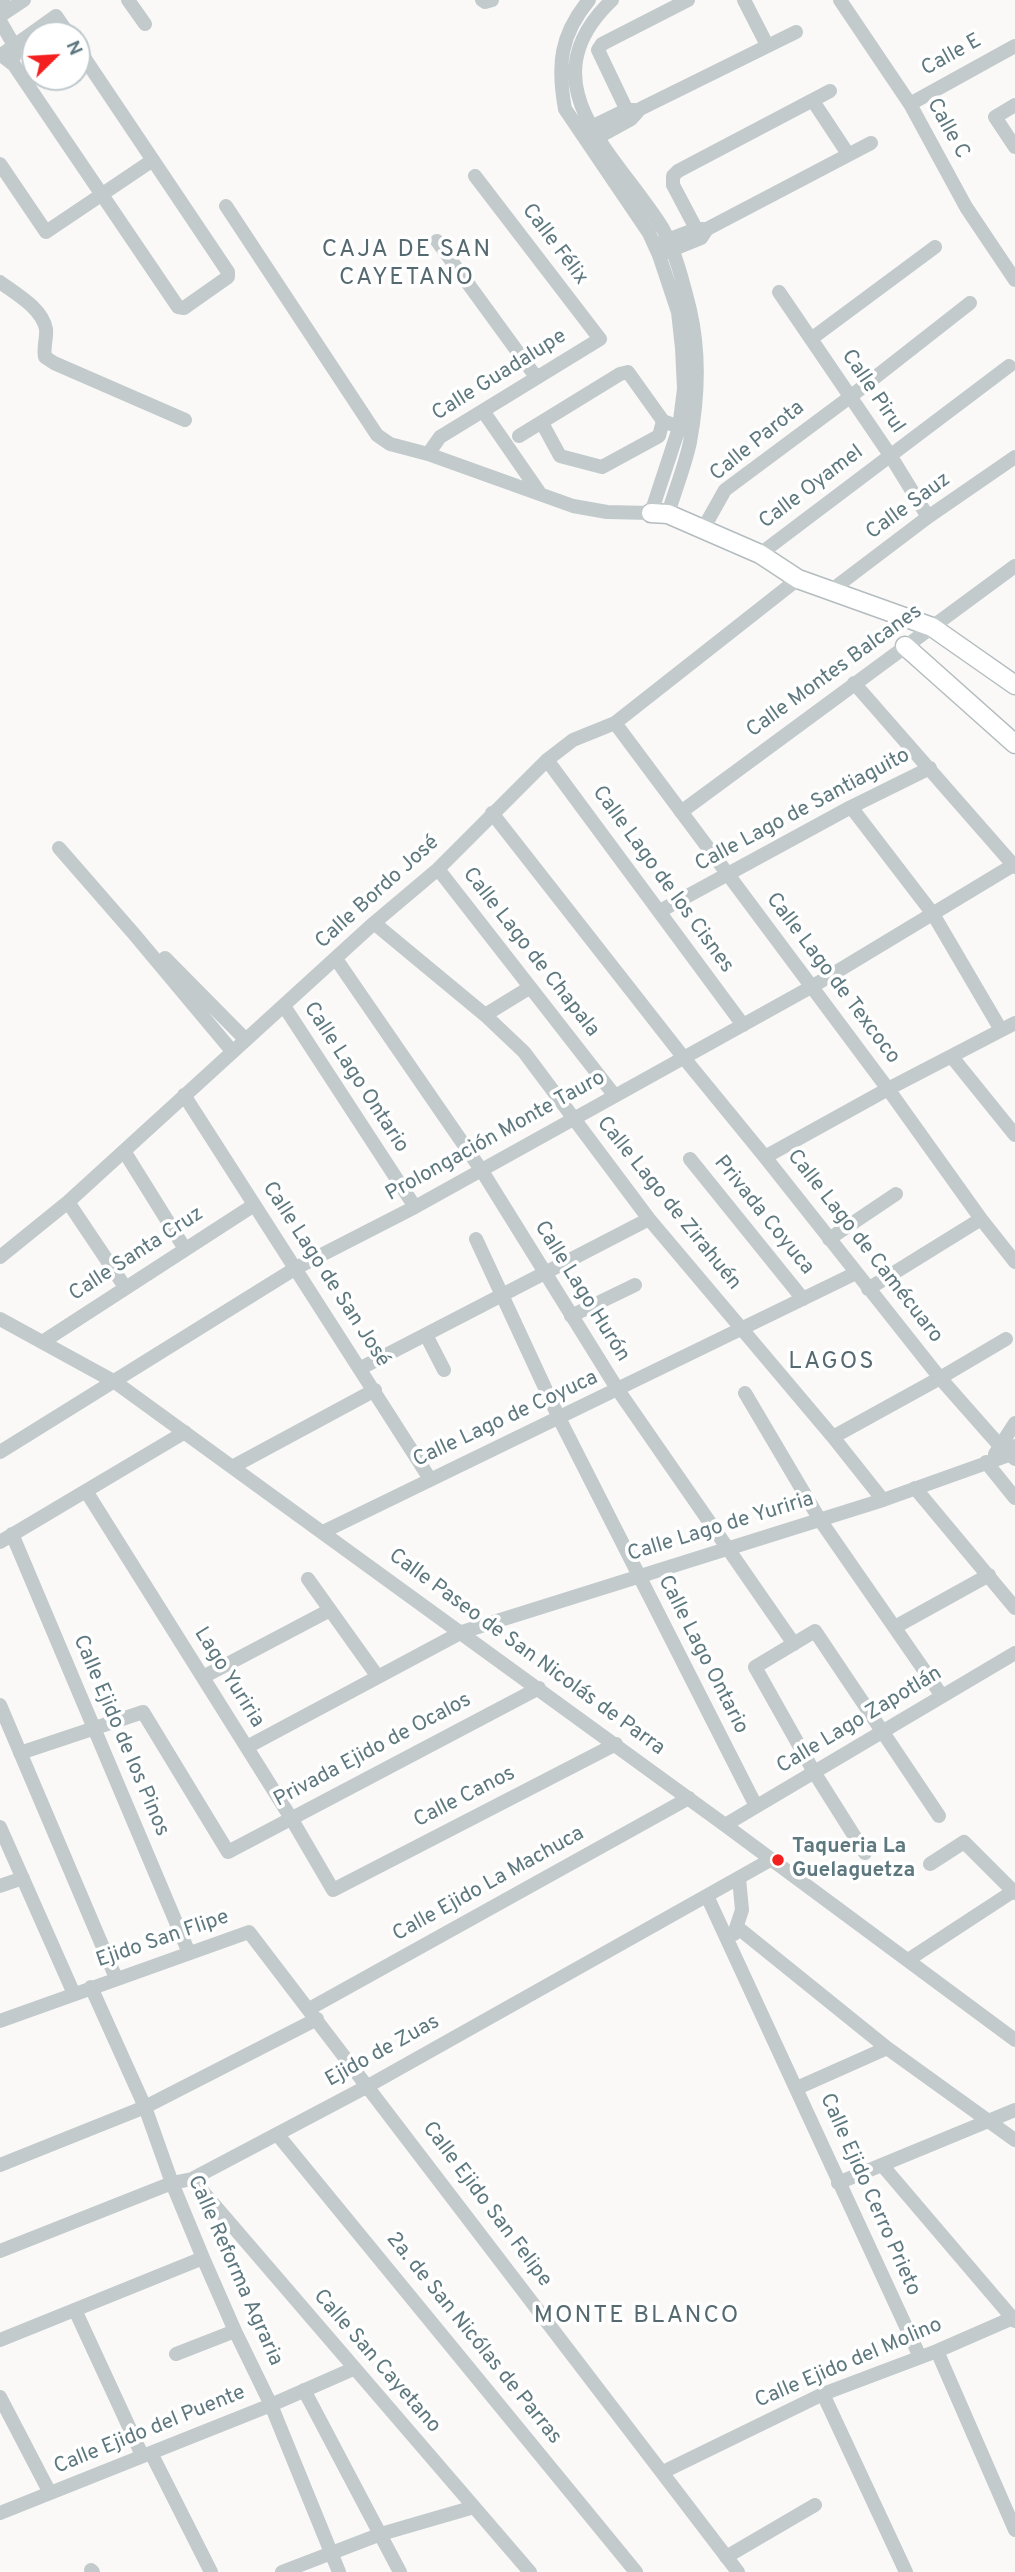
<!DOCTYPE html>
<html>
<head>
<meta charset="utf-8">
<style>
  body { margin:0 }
  #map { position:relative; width:1015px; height:2572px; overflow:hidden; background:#faf9f8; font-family:Overpass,sans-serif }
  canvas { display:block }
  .north { position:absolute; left:21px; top:21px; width:70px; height:70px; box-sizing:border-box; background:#fff; border:2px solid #bfc9cc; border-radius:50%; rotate:66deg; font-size:19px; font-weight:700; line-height:28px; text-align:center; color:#5e787f }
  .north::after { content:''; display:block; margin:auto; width:24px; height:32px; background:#f3201f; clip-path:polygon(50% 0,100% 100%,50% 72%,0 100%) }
</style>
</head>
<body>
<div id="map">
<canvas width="1015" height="2572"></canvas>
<div class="north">N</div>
</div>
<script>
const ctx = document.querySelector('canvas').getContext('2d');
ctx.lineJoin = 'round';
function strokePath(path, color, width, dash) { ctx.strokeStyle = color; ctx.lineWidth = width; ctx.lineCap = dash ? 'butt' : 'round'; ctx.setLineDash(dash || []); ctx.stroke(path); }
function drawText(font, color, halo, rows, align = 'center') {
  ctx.font = font + ' Overpass,sans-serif'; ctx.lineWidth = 7; ctx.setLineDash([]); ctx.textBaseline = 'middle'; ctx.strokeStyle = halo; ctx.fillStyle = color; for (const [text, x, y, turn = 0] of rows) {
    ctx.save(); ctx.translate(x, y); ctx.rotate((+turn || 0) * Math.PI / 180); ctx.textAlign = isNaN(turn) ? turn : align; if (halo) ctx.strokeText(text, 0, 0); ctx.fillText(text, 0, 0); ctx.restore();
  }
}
const minor = new Path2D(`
  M128 0 145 24
  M482 0 485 2 492 0
  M612 0C523 85 617 154 663 229 675 250 684 286 690 310 700 353 698 399 690 442 685 466 675 490 668 514
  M744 0 767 45
  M840 0 910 104 966 207 1015 280
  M0 2 3 0
  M0 16 24 0
  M0 21 15 47 14 57
  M0 54 14 65 178 307 184 308 228 277V272L77 47
  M1 55 56 16 69 35
  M813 101 848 154
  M910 104 1015 46
  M1015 105 995 117 1015 147
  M631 119 598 50 602 44 688 0
  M583 131 626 110H635
  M591 141 631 119 640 109 796 32
  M0 164 46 232 153 160
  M226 206 377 435 390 444 428 454 573 506 607 512 651 513 679 428 684 389 682 348 678 312 659 255 649 233 565 109C557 65 560 35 589 0
  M701 238 673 185V176L678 171 830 91
  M437 241 536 377
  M662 242 696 229H706
  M664 253 701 238 707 229 871 143
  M0 282C16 294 42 308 46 329 47 339 43 347 45 357L54 363 185 420
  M779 292 890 455 928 517
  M811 339 935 247
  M483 411 539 492
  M542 423 560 456 602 467 659 436 663 421
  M519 436 620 374 628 372 663 421 687 430
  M428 454 440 437 600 339 475 176
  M703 529 725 490 850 397 970 303
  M760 554 1009 366
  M829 592 928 517 1015 457
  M854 683 1015 867
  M615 723 888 1089 981 1219 1015 1262
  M547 760 743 1025
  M851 807 933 914 1001 1030
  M681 812 1015 566
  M492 813 684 1058 765 1157 940 1378 1000 1446 1015 1459
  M59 848 134 934 232 1051
  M438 869 615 1096
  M660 911 851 807 930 768
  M374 923 485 1015 524 1052 649 1219 833 1437 883 1500
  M165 958 246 1040
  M336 959 482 1171 618 1390 794 1644
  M284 1006 415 1207
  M485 1015 529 988
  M952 1057 1015 1135
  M184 1095 430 1479
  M124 1151 185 1249
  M765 1157 888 1089 1015 1023
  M690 1159 803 1299
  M68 1202 125 1287
  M476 1239 559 1418 756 1806
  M829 1239 896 1194
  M0 1257 68 1202 374 923 438 869 547 760 573 740 615 723 798 579
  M868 1289 981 1219
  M571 1316 635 1285
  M0 1319 115 1382 725 1825 1015 2040
  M426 1335 444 1370
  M44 1341 254 1205
  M361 1368 649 1219
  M745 1393 820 1520 942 1696
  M833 1437 940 1378 1006 1339
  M0 1452 296 1268 415 1207 813 986 1015 864
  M995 1454 1015 1423
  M986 1462 1015 1498
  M234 1466 375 1390
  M915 1488 1015 1608
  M86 1491 291 1818 333 1890 616 1744
  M325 1531 856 1273
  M12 1534 189 1953
  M0 1542 185 1432
  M308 1579 378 1677
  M895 1627 989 1575
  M203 1677 330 1610
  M0 1705 116 1978
  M247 1747 462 1632 883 1500 1009 1455 1015 1446
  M20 1753 143 1712 228 1852 539 1688
  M725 1825 1015 1653
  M0 1827 74 1994
  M865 1853 814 1772 755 1667 815 1631 939 1816
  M930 1864 964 1842 1015 1893
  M0 1886 23 1878
  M707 1896 920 2357
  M737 1927 887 2048 1015 2140
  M734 1934 742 1910 739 1878
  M908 1960 1015 1890
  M91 1987 145 2107 172 2183 203 2258 235 2331 271 2405 339 2572
  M309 2009 689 1798
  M0 2021 249 1932 738 2572
  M797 2088 887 2048
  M277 2134 636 2572
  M0 2165 145 2107 317 2019
  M882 2165 1015 2321
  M192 2179 530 2572
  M838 2183 1015 2110
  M0 2251 172 2183 192 2179 368 2086 772 1859
  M75 2310 142 2455
  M0 2340 203 2258
  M937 2351 1015 2530
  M176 2354 235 2331
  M304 2390 400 2572
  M823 2394 906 2572
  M0 2397 50 2493
  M151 2453 211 2572
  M663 2472 823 2394 937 2351 1015 2317
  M0 2513 271 2405 353 2369
  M726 2557 815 2505
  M91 2570 93 2572
  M282 2572 381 2534 474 2507`);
const major = new Path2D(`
  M651 513 668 514 760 554 798 579 932 627 1015 685
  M905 646 1015 744`);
const markers = [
  [778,1860,7,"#f3201f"]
];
const streetNames = [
  ["Calle E",952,56,-29],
  ["Calle C",947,129,61],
  ["Calle Félix",554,245,53],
  ["Calle Guadalupe",500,376,-32],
  ["Calle Pirul",872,392,56],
  ["Calle Parota",758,442,-39],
  ["Calle Oyamel",812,488,-37],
  ["Calle Sauz",909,507,-36],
  ["Calle Montes Balcanes",835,672,-36],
  ["Calle Lago de Santiaguito",803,811,-28],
  ["Calle Lago de los Cisnes",662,880,54],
  ["Calle Bordo José",378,893,-42],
  ["Calle Lago de Chapala",530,953,52],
  ["Calle Lago de Texcoco",832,979,53],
  ["Calle Lago Ontario",355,1078,57],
  ["Prolongación Monte Tauro",496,1137,-29],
  ["Calle Lago de Zirahuén",668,1204,51],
  ["Privada Coyuca",763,1216,51],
  ["Calle Lago de Camécuaro",864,1247,52],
  ["Calle Santa Cruz",137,1255,-33],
  ["Calle Lago de San José",325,1275,57],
  ["Calle Lago Hurón",581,1292,58],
  ["Calle Lago de Coyuca",506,1420,-25],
  ["Calle Lago de Yuriria",721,1528,-17],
  ["Calle Paseo de San Nicolás de Parra",526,1653,36],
  ["Calle Lago Ontario",702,1655,63],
  ["Lago Yuriria",228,1678,58],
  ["Calle Lago Zapotlán",860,1721,-31],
  ["Calle Ejido de los Pinos",120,1736,67],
  ["Privada Ejido de Ocalos",373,1751,-28],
  ["Calle Canos",465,1798,-27],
  ["Calle Ejido La Machuca",489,1885,-29],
  ["Ejido San Flipe",163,1940,-19],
  ["Ejido de Zuas",383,2052,-29],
  ["Calle Ejido Cerro Prieto",869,2195,66],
  ["Calle Ejido San Felipe",486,2205,53],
  ["Calle Reforma Agraria",234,2271,66],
  ["2a. de San Nicólas de Parras",473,2339,51],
  ["Calle San Cayetano",376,2362,49],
  ["Calle Ejido del Molino",849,2364,-23],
  ["Calle Ejido del Puente",150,2431,-22]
];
const poiNames = [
  ["Taqueria La",792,1848],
  ["Guelaguetza",792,1872]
];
const quarterNames = [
  ["CAJA DE SAN",407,251],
  ["CAYETANO",407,279],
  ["LAGOS",832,1363],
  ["MONTE BLANCO",637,2317]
];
strokePath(major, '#b4bcbf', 21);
strokePath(minor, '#c2cacc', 14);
strokePath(major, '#fff', 18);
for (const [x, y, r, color] of markers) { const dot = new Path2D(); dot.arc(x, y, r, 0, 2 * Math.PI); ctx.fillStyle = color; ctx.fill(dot); strokePath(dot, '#fff', 2.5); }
drawText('21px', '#5e787f', '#fff', streetNames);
drawText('bold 21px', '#5e787f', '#fff', poiNames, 'left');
ctx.letterSpacing = '2px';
drawText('24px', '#556a70', '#fff', quarterNames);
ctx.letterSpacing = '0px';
</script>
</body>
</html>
